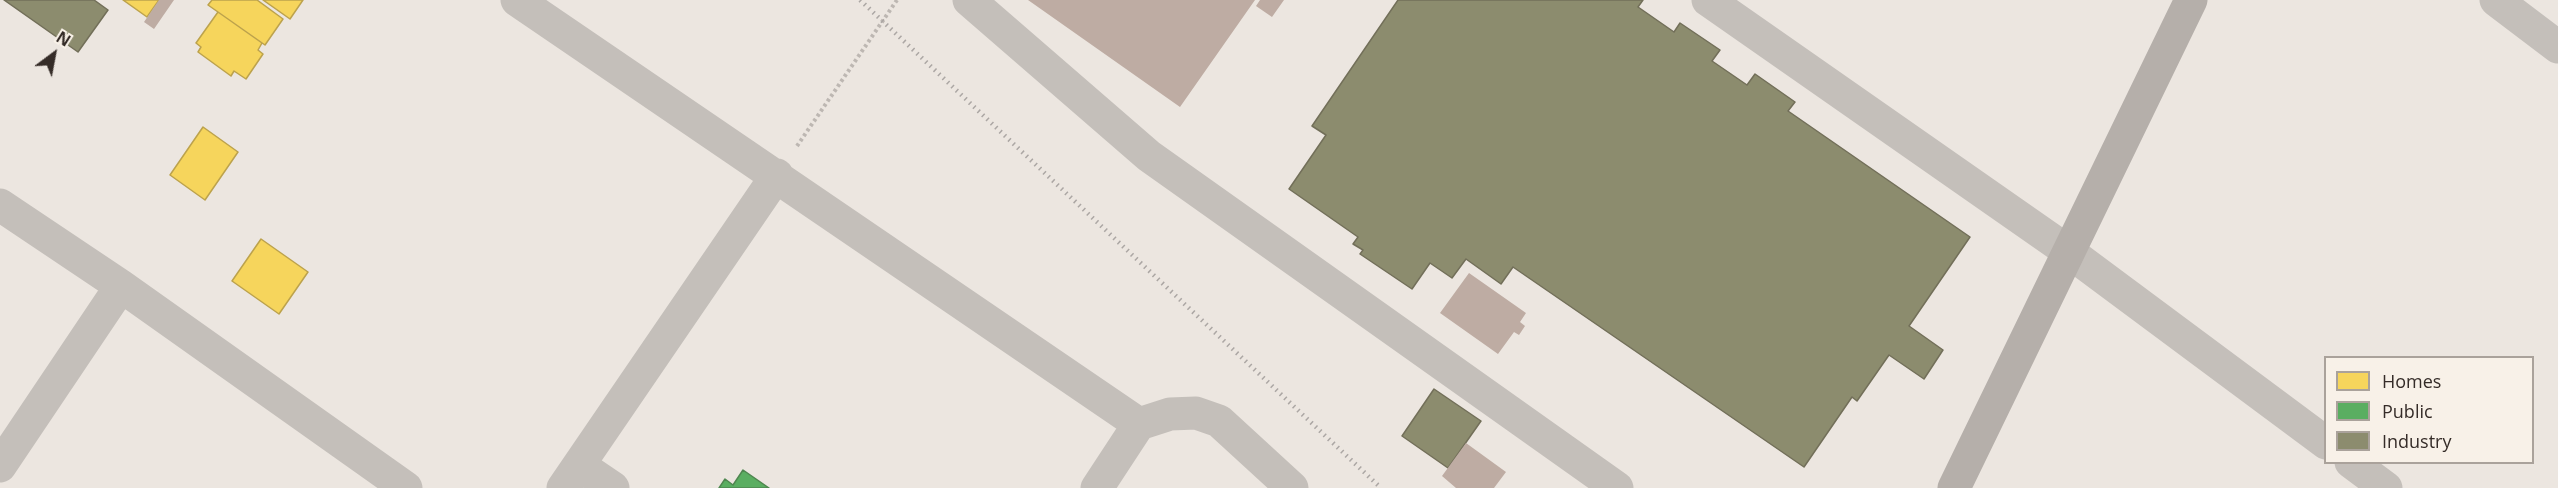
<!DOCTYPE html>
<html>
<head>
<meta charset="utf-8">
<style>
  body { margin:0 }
  #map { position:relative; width:2558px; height:488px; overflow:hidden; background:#ece6e0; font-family:"Open Sans",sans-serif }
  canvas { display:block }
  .legend { position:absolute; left:2324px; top:356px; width:210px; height:108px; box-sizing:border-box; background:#f8f1e8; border:2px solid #aaa29b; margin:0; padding:8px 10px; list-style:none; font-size:18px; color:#352c28 }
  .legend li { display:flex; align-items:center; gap:12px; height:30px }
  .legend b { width:30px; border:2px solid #aaa29b }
  .north { position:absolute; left:24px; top:24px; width:60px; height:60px; -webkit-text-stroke:4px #f8f1e8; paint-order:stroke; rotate:32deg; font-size:16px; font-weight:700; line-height:24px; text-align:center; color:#352c28 }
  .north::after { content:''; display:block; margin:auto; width:21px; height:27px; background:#352c28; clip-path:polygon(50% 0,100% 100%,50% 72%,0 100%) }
</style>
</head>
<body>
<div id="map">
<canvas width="2558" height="488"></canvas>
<ul class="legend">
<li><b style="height:16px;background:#f6d55c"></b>Homes</li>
<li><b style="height:16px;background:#5aae61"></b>Public</li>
<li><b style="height:16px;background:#8c8c6e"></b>Industry</li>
</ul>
<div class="north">N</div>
</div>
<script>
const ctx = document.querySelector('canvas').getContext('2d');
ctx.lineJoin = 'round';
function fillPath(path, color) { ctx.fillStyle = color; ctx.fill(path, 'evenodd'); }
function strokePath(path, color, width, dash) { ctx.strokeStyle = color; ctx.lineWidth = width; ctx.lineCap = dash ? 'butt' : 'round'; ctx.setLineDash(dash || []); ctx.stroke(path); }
const homes = new Path2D(`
  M123 0H159L147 17Z
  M212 0H257L283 19 265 45 208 5Z
  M263 0H303L290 19Z
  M218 12 262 43 258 50 263 54 246 79 234 71 231 76 198 52 201 47 196 43Z
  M203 127 238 152 205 200 170 175Z
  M261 239 308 272 279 314 232 281Z`);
const public = new Path2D(`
  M743 470 769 488H719L725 479 733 485Z`);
const industry = new Path2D(`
  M4 0H94L108 10 78 52Z
  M1398 0H1643L1638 7 1674 32 1680 23 1720 50 1712 61 1747 85 1755 74 1795 102 1788 111 1970 237 1909 326 1943 350 1924 379 1889 355 1857 401 1852 397 1804 467 1513 267 1501 284 1466 259 1452 278 1430 263 1412 289 1360 254 1363 250 1353 244 1358 237 1289 189 1326 135 1312 126Z
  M1434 389 1481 421 1448 468 1402 436Z`);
const building = new Path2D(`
  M159 0H174L154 29 144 22Z
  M1028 0H1255L1180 107Z
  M1260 0H1284L1272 17 1256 6Z
  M1469 273 1526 313 1520 322 1525 326 1519 335 1514 332 1498 354 1440 313Z
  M1466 443 1506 472 1494 488H1456L1442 476Z`);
const path = new Path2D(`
  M797 146 897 0`);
const street = new Path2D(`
  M517 0 1139 424
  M969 0 1149 156 1617 488
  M1708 0 2069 252 2326 443
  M2496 0 2558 47
  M0 205 121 286 406 488
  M2351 462 2386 488
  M579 465 613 488
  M0 466 121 286
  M563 488 777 175
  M1097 488 1139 424 1170 414 1196 413 1219 421 1292 488`);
const secondary = new Path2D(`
  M1954 488 2191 0`);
const rail = new Path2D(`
  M860 0 1381 488`);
fillPath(homes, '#f6d55c');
strokePath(homes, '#bca24c', 1.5);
fillPath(public, '#5aae61');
strokePath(public, '#4f8750', 1.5);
fillPath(industry, '#8c8c6e');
strokePath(industry, '#726f59', 1.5);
fillPath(building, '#beaca3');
strokePath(path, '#bdb7b2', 4, [3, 3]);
strokePath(street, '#c4bfba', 33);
strokePath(secondary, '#b5afaa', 33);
strokePath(rail, '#aca7a4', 4.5, [1.5, 4.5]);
</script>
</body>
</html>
